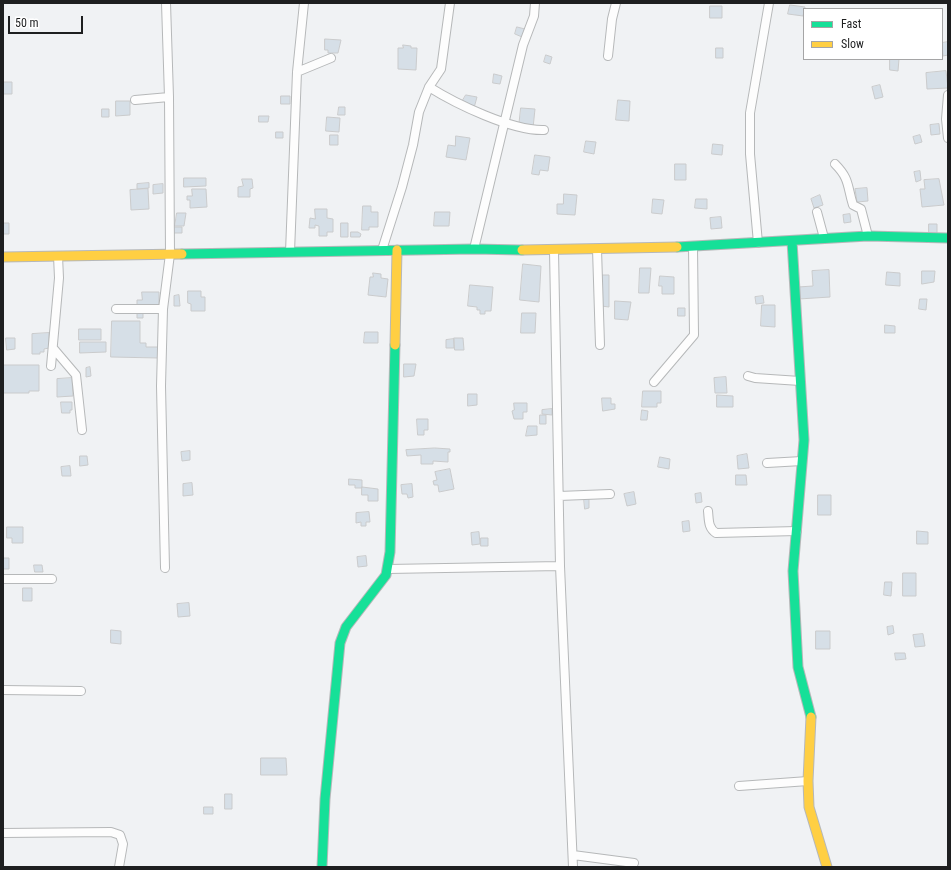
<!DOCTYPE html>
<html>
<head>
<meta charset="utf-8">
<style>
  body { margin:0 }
  #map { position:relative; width:951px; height:870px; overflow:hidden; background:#f0f2f4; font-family:"Roboto Condensed",sans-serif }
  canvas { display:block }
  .frame { position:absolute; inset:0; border:4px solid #1e1f20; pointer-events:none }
  .legend { position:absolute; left:803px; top:8px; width:140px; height:52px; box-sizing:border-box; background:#fff; border:1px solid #a5a5a6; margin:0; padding:5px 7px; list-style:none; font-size:12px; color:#1e1f20 }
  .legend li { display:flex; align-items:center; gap:8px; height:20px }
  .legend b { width:20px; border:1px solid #a5a5a6 }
  .scale { position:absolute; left:8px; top:16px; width:75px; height:18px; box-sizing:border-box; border:2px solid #1e1f20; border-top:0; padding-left:5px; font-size:12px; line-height:14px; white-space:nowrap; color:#1e1f20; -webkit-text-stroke:3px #fff; paint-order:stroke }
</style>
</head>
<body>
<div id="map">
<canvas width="951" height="870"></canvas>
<div class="frame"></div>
<ul class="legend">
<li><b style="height:5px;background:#16e098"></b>Fast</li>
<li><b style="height:5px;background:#ffcf43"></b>Slow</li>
</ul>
<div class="scale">50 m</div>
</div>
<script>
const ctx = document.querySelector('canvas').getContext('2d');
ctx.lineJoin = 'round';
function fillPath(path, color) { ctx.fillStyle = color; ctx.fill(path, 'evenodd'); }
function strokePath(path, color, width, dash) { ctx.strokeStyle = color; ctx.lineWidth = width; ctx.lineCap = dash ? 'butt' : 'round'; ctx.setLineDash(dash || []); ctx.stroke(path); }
const building = new Path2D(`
  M790 5 805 7 803 16 788 14Z
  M710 6H722V18H710Z
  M517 27 525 29 522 37 515 34Z
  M325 39 341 40 338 53H328V50H325Z
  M948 42V55L943 56 942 43Z
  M403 45 411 46V48H417L416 70 398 69V48H403Z
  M716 48H723V58H716Z
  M546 55 552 57 550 64 544 62Z
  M890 59H899L898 71 890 70Z
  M946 71 948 88 927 89 926 73Z
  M494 74 502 76 500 84 493 83Z
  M3 82H12V94H3Z
  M880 85 883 97 875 99 872 87Z
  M466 95 477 97 474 108 460 105Z
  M281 96H290V104H281Z
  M618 100 630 101 629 121 616 120Z
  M116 101H130V115L116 116Z
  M339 107H345V115H338Z
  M521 108 535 109 533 128 519 127Z
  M102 109H109V117H102Z
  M259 116H269L268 122H259Z
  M327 117 340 118 339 132 326 131Z
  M939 124 940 134 931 135 930 125Z
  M276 132H283V138H276Z
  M330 135H338V145H330Z
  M920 135 922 142 915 144 913 137Z
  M456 136 470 138 466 160 446 157 448 145 455 146Z
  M586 141 596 142 594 154 584 152Z
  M713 144 723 145 722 155 712 154Z
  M535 155 550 157 548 171 540 170 539 175 532 174Z
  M675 164H686V180H675Z
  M920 171 921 180 916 182 914 172Z
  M184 178H206V186L184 187Z
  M242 179H252L253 188 250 189V197H238V187L243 186Z
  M939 179 944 205 922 207 920 189H925L924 180Z
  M149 183V188L137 189V184Z
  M163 184V193L153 194V185Z
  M867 188 868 201 857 202 855 189Z
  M148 189 149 209 131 210 130 190Z
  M192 189H206L207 207 190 208V200H187V196H192Z
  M564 194 577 195 575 215 557 214V204H563Z
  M820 195 823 205 814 208 811 199Z
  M653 199 664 200 662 214 652 213Z
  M696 199H707V209L695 208Z
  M363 206H371V212H378V227H369V230H362Z
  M315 209H327V218L333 219V232H327V236H319V226L315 225V228H309L310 218 315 219Z
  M435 212H450L449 226H434Z
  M177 213H186L184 226H175Z
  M850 214 851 222 844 223 843 215Z
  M721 217 722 228 711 229 710 218Z
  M3 223H9V234H3Z
  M341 223H348V237H341Z
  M929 224H937V234H929Z
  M173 227H182V233H173Z
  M351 232H358L361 234 360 237H351Z
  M523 264 541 266 539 302 520 300Z
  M640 268H651L649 293H639Z
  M829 270 830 297 799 299 798 287 813 286 812 271Z
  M922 271H935L934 282 922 284Z
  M887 272 900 273V286L886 285Z
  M373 273 381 274V278L388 279 386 297 368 295 370 277H373Z
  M601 275H609V307L601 306Z
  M660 276 674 277V294H662V286H659Z
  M470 285 493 287 491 311H485V314H480V310H477V307L468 306Z
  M188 291H201V297H205V311H191V304L188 303Z
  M142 292H159V312H143V318H137V300H142Z
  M179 295 180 306H174V296Z
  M763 296 764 303 756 304 755 297Z
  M920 299H927L926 310 919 309Z
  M615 301 631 302 628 320 615 319Z
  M762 305H775V327L761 326Z
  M678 308H685V316H678Z
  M522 313H536L535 333H521Z
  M112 321H140V343H146V347H159V358L111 357Z
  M885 325 895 326V333H885Z
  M79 329H101V340H79Z
  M365 332H378V343H364Z
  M49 333V348L44 349V352H40V354H32V334Z
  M6 338H15V349L7 350Z
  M454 338H463L464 350H455Z
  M454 339V348H446V340Z
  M80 342H106V352L80 353Z
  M404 364H416L414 376 404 377Z
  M3 365H39V391H29V393H3Z
  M90 367 91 376 86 377V368Z
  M726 377 727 393H715L714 378Z
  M72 378 73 396 57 397V379Z
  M643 391H661V403H657V407H642Z
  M468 394H477V405L468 406Z
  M717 395 733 396V407H717Z
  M602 398H611V404H615V409L603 411Z
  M61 402H72V410H70V413H62Z
  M514 403H527V412H523V419H514L512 411 514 410Z
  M552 409V415L542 414V410Z
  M642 410 648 411 647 420H641Z
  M540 415H546V424H540Z
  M417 419H428V430H424V435H418Z
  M528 426H537V435L526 436Z
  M435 448 450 449V452H448V462L433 461V464H421V455L407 456 406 450Z
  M190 451V460L182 461 181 452Z
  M747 454 749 468 738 469 737 456Z
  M80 456H87L88 465 80 466Z
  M660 457 670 459 669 469 658 467Z
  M70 466 71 476H62L61 467Z
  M450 469 454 489 439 492 438 485H434L433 481 437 480 435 472Z
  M736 475H746L747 485H736Z
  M349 479 362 480V488H355V485H349Z
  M192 483 193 495 183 496V484Z
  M412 484 413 497 408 498 407 494H402L401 485Z
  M362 487 378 489V501H368V495H362Z
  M634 492 636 504 627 506 624 494Z
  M701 493 702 502 696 503 695 494Z
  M818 495H831V515H818Z
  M584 498H589V508L585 509Z
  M369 512 370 522H366V526H361V522L356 523V513Z
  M689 521 690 531 683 532 682 522Z
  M7 527H23V543H12V538H7Z
  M917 531 928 532V544H917Z
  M479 532 480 544 472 545 471 533Z
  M481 538H488V546H481Z
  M366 556 367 566 358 567 357 557Z
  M3 558H9V569H3Z
  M34 565H42L43 572H35Z
  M903 573H916V596H903Z
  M885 582H892L891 596 884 595Z
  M23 588H32V601H23Z
  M189 603 190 616 178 617 177 604Z
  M893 626 894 633 888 635 887 627Z
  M111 630 121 631V644L111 643Z
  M816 631H830V649H816Z
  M923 634 925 646 915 647 913 635Z
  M895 653H905L906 659 896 660Z
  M261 758H286L287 775H261Z
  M225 794H232V809H225Z
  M204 807H213V814H204Z`);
const street = new Path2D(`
  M608 56 612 19 616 3
  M297 72 331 58
  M429 87C456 104 512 131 544 130
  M948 95 946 119 948 138
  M135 100 169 97
  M835 164C850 179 847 186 853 205L861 209 868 236
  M817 212 824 238
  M758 243 750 154V113L769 3
  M474 249 523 45 534 16 535 3
  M597 249 600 345
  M382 250 402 187 413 145 419 112 429 87 441 69 450 3
  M554 251 560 566 573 867
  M290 252 297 72 304 3
  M116 309H163
  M53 348 76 375 82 430
  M51 366 59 278 58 256
  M748 376 755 378 800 381
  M654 382 694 335 693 247
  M767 463 802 461
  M559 496 610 494
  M708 511C709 520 708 528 716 533L797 531
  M165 568 161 386 163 309 170 254 169 97 166 3
  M388 569 560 566
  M3 579H52
  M3 690 81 691
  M739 786 808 781
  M3 833 111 832 120 835 123 844 119 867
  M573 855 634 863`);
const fast = new Path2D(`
  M792 241 804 440 793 571 798 667 811 717
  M677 247 868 236 948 238
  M182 254 474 249 522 250
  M322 867 325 799 340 643 346 627 386 575 390 552 395 345`);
const slow = new Path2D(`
  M522 250 677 247
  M3 257 182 254
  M395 345 397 250
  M811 717 808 781 809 807 827 867`);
fillPath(building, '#d6dfe7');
strokePath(building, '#cacbcc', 1);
strokePath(street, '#b6b8b9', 10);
strokePath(fast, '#b6b8b9', 11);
strokePath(slow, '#b6b8b9', 11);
strokePath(street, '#fdfdfd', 8);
strokePath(fast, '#16e098', 9);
strokePath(slow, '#ffcf43', 9);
</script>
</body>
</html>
